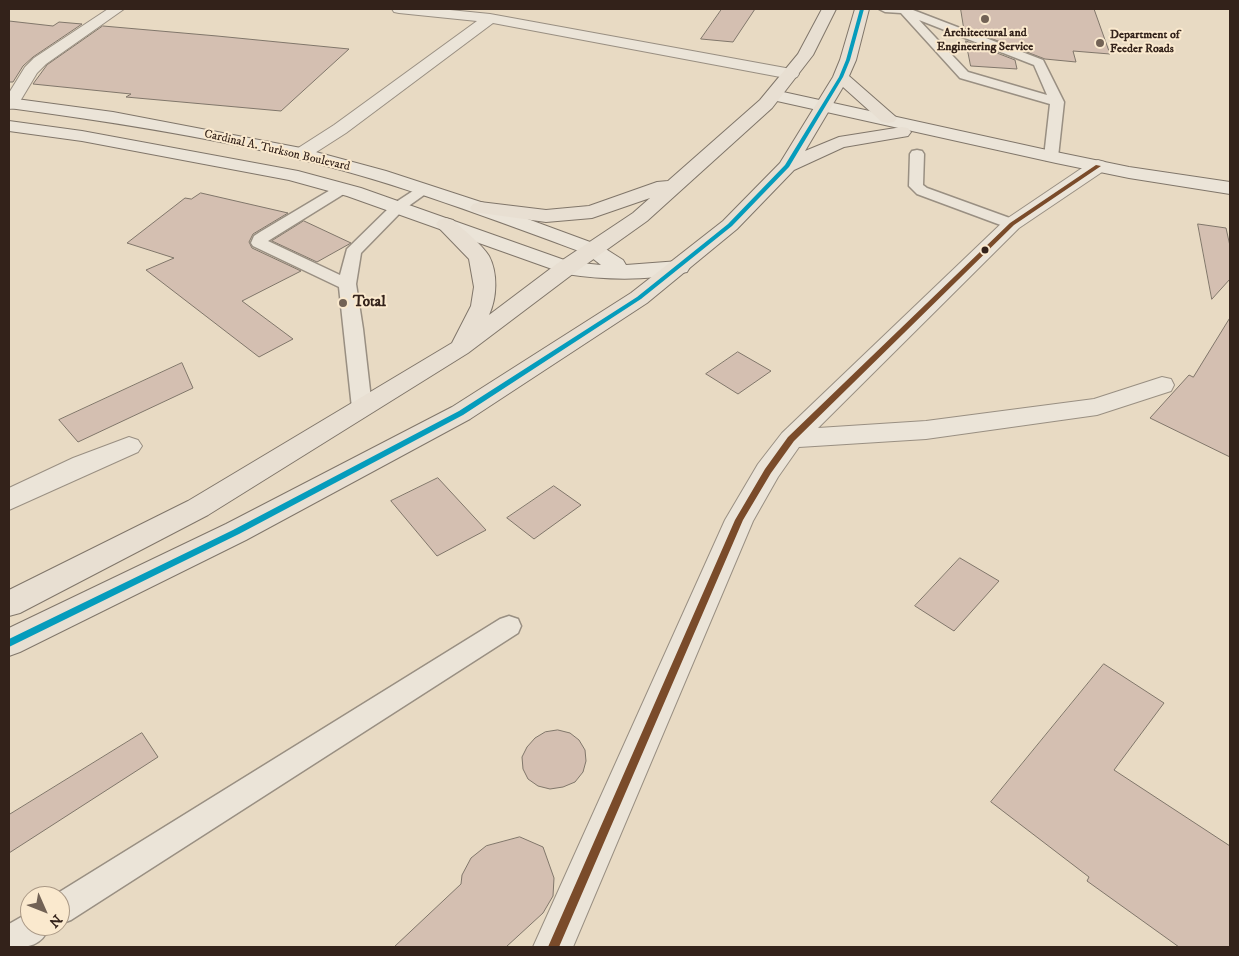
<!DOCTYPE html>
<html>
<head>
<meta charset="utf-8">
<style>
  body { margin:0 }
  #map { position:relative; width:1239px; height:956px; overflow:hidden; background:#e8dac3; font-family:"IM FELL DW Pica",serif }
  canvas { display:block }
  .frame { position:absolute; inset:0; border:10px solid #33221a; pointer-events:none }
  .north { position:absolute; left:20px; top:886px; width:50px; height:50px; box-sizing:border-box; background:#fae9ce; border:1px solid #aa9986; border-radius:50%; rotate:134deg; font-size:14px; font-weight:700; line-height:20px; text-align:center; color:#33221a }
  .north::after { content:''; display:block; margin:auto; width:18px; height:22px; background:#726255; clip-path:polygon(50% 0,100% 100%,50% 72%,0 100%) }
</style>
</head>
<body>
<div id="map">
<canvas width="1239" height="956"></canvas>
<div class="frame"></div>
<div class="north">N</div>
</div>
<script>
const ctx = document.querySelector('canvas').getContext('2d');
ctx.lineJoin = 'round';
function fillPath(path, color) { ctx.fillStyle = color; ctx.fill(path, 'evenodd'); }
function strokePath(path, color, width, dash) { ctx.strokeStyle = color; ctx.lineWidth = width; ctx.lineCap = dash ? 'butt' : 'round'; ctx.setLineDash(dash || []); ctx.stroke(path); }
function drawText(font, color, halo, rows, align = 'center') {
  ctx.font = font + ' "IM FELL DW Pica",serif'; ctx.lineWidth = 4; ctx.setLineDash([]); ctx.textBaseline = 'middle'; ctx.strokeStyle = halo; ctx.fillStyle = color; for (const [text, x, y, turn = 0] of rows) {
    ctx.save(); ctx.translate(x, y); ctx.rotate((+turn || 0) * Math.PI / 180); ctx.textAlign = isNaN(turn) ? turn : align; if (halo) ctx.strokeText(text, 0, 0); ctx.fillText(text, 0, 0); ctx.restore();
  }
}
const building = new Path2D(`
  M722 9H755L733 42 701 39Z
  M961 9H1094L1110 54 1073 51 1076 62 1045 59 964 28Z
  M9 21 53 26 59 22 82 24 33 57 23 66 13 82H9Z
  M103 26 217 36 349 49 281 111 126 97 131 94 33 84 47 65Z
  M966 41 1015 60 1017 69 971 66Z
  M201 193 288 213 253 234 249 242 252 248 301 271 242 301 293 339 259 357 146 270 174 258 127 243 185 198 191 199Z
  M304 221 351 243 317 262 272 241Z
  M1198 224 1226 228 1230 246V279L1212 299Z
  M1230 318V457L1150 418 1189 375 1193 377Z
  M738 352 771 371 738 394 706 374Z
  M182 363 193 388 78 442 59 420Z
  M438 478 486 530 437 556 391 501Z
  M554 486 581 505 534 539 507 518Z
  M960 558 999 581 954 631 915 606Z
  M1104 664 1164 703 1114 770 1230 846V947H1179L1087 881 1089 877 991 802Z
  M558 730 570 733 579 740 585 750 586 761 583 772 575 782 563 787 550 789 538 786 528 779 523 769 522 757 527 747 535 738 545 732Z
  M142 733 158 757 9 853V815Z
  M520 837 543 847 554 878 553 896 543 913 506 947H394L461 884 462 875 471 858 486 846Z`);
const lane = new Path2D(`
  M879 9 913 10 1043 60 1064 102 1058 157 1056 160H1046L1044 157 1050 104 960 78 901 13 885 12ZM919 20 1034 65 1047 95 968 72Z
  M917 150 922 151 924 154 923 185 927 188 1018 221 1020 224 1018 227H1006L917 194 909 186 910 154 912 151Z
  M342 185 347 186 349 189 347 192 268 241 340 275 347 249 393 204 419 187H429L431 190 403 210 361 253 356 284 363 329 372 408 369 413 362 414 355 413 352 408 339 287 253 246 251 243 254 236 260 232 337 186Z
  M509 616 518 619 521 626 518 633 71 920 60 924V896H53L500 619Z
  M30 912V926H50C41 947 29 947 9 947V924Z`);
const street = new Path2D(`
  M108 9H124L46 64 37 73 16 108 9 109V93L25 67 34 58Z
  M392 9H440L490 14 791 69 797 71 799 74 797 77 791 79 493 23 346 133 307 158 301 160 295 158 292 154 295 150 334 125 477 21 399 13 394 12Z
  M1098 160 1105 162 1107 166 1105 170 1019 228 818 428 926 421 1094 399 1162 377 1171 379 1174 385 1171 391 1097 415 926 439 799 447 778 477 753 521 573 947H533L725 520 758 464 782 433 1005 220 1091 162Z
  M129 437 138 440 142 446 138 452 9 510V488L73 458Z`);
const secondary = new Path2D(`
  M774 90 1056 152 1129 167 1230 182V194L1129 178 1056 163 768 99 766 95 768 91Z
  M9 98 113 112 301 148 386 171 487 204 601 246 623 260 626 265 679 261 687 262 690 267 687 272C648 281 605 280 566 274L347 196 289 180 82 141 9 131V121L82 131 298 171 361 188 570 262 601 265 587 254C492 219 398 183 299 159 204 136 106 121 9 108Z`);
const highway = new Path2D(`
  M822 9H836L813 55 772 108 647 221 574 273 468 353 208 515 20 613 9 616V590L188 501 452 343 471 306 474 287 469 259 439 228 436 224 439 220 446 218 453 220C463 230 482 244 489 256 498 273 497 298 489 315L558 263 633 213 650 198 592 218 546 222 473 212 470 208 473 204 480 202 546 210 589 206 657 182 668 181 760 100 798 54Z
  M855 9H869L856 60 849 76 897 118 894 122 888 123 882 122 843 87 805 151 839 137 902 127 908 128 911 132 908 136 844 147 794 170 737 229 647 303 470 419 246 540 20 652 9 656V628L226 524 452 407 631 293 723 221 780 163 833 77 840 60Z`);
const bus1 = new Path2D(`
  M860 9H864L850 60 843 77 789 167 732 226 641 299 463 415 239 534 9 647V639L233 530 459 411 637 297 728 224 785 165 839 77 846 60Z`);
const bus2 = new Path2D(`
  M1096 165 1101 166 1014 225 794 441 771 473 743 520 559 947H548L735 520 765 469 788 437 1010 223Z`);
const markers = [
  [985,19,5,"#726255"],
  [1100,43,5,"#726255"],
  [985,250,4.5,"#33221a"],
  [343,303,5,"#726255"]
];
const farPoinames = [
  ["Architectural and",985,34],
  ["Engineering Service",985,48],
  ["Department of",1110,36,"left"],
  ["Feeder Roads",1110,50,"left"]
];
const farStreetnames = [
  ["Cardinal A. Turkson Boulevard",277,151,13]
];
const poiNames = [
  ["Total",353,303]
];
fillPath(building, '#d4bfb1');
strokePath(building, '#80766a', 1);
strokePath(lane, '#998f82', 3);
strokePath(street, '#998f82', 2);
strokePath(secondary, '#80766a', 2);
strokePath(highway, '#80766a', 2);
fillPath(lane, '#ebe4d8');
fillPath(street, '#ebe4d8');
fillPath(secondary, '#ebe4d8');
fillPath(highway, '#e8dfd2');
fillPath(bus1, '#059cbc');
fillPath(bus2, '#7a4b2a');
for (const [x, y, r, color] of markers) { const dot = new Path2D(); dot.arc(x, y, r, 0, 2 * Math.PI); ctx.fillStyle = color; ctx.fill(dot); strokePath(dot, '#fae9ce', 2); }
drawText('bold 12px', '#33221a', '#fae9ce', farPoinames);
drawText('12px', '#33221a', '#fae9ce', farStreetnames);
drawText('bold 15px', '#33221a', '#fae9ce', poiNames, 'left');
</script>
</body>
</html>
